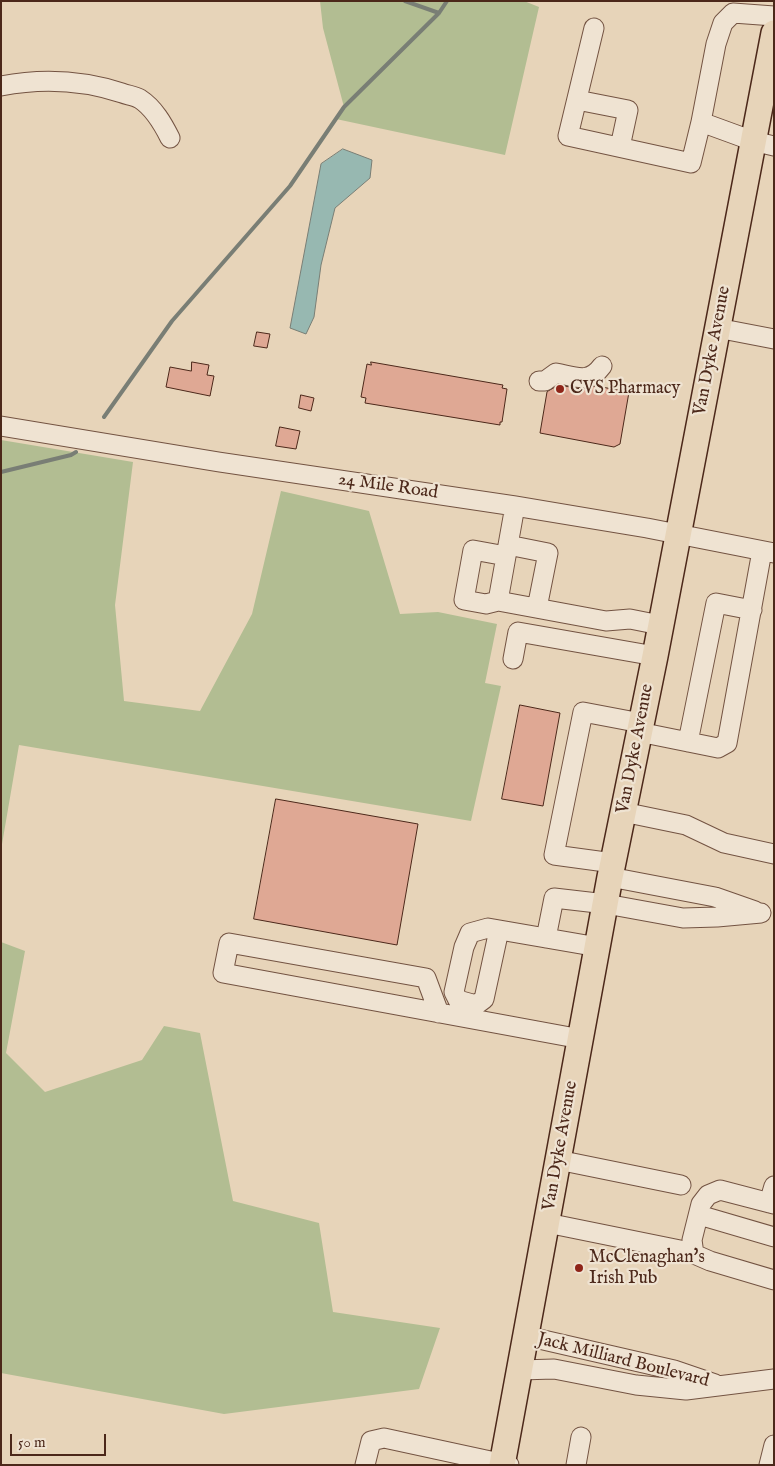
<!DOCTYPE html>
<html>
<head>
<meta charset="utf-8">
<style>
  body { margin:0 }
  #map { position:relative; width:775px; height:1466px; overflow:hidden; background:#e7d4b9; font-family:"IM FELL English",serif }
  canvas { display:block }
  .frame { position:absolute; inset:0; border:2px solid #4c281a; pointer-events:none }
  .scale { position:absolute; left:10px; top:1434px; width:96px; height:22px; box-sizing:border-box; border:2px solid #4c281a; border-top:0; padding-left:6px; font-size:15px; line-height:18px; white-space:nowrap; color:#4c281a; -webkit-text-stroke:4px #efe3d2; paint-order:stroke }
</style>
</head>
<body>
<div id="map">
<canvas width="775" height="1466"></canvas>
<div class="frame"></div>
<div class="scale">50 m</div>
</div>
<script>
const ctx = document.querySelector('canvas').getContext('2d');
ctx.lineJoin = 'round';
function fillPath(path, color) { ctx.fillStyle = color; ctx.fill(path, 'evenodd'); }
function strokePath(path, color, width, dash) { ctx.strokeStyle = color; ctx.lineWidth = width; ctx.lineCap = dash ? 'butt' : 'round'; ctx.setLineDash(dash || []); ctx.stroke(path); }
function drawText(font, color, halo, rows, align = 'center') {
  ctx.font = font + ' "IM FELL English",serif'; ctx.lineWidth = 4.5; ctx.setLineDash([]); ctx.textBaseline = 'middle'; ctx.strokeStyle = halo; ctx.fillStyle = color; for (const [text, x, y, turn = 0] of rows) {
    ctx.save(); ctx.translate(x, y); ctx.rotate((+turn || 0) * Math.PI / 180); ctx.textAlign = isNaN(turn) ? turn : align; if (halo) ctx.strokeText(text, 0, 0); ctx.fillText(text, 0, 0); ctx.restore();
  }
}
const green = new Path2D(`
  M320 1H524L539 7 505 155 336 119 344 107 323 28Z
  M1 440 133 462 115 605 124 701 200 711 252 614 281 491 369 511 400 614 438 612 497 624 485 683 501 686 471 821 19 745 1 850Z
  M1 942 25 951 6 1053 45 1092 142 1060 164 1026 200 1033 233 1201 319 1223 333 1312 440 1328 419 1389 224 1414 1 1373Z`);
const water = new Path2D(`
  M343 149 372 160 370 178 335 208 321 265 314 317 306 334 290 328 321 164Z`);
const stream = new Path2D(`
  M405 1 439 13
  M104 417 172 321 290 186 344 107 439 13 447 1
  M1 472 71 455 76 452`);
const building = new Path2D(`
  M257 332 270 334 267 348 254 346Z
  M192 362 209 365 207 375 214 376 210 396 166 387 170 367 191 371Z
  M371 362 503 385 502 388 507 389 502 422H500V425L365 403 366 398 361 397 367 364 371 365Z
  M559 385 581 389 596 386 629 392 620 444 614 447 540 433 547 392Z
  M301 395 314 398 311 411 299 408Z
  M280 427 300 431 296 449 276 446Z
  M520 705 560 713 543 806 502 799Z
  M276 799 418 824 397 945 254 919Z`);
const minor = new Path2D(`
  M594 28 568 136 691 163 701 122 716 44 723 23 733 13 774 16
  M1 86C42 78 82 80 122 93 127 95 135 96 140 99 154 108 163 124 170 138
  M577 100 628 110 620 147
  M701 122 753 141 774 146
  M717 328 774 339
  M539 381H545L556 373C576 377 589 384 602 366
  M1 426 219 462 515 506 647 528 774 553
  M515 506 498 601 606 621 630 619 660 625
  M508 545 548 553 537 608
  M498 601 486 604 464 600 473 550 506 556
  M513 659 518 632 655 656
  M639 732 718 748 727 743 762 551
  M688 742 716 603 752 610
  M623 812 686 825 724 843 774 854
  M613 863 554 855 583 712 641 723
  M610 877 715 897 755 911
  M499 930 484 999 476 1005 458 1000 454 992 464 947 470 933 488 928 598 947
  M546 938 554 898 606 904 683 918 717 917 761 913
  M439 1013 426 978 229 943 223 973 581 1039
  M558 1160 681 1185
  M769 1203 774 1186
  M774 1204 720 1190 708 1195 701 1204 692 1240 694 1254 710 1261 774 1280
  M699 1215 774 1237
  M547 1223 680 1250
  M526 1336 674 1370 715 1384
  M520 1370 554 1369 636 1385 686 1390 774 1379
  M365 1465 371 1441 384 1438 509 1465
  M576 1465 581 1437
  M769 1465 774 1445`);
const major = new Path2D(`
  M502 1465 610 877 655 656 774 33`);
const markers = [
  [560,389,5,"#8f2418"],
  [579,1268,5,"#8f2418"]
];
const streetNames = [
  ["Van Dyke Avenue",713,351,-79],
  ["24 Mile Road",388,487,8],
  ["Van Dyke Avenue",636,749,-79],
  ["Van Dyke Avenue",561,1146,-80],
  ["Jack Milliard Boulevard",623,1361,14]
];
const poiNames = [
  ["CVS Pharmacy",570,389],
  ["McClenaghan's",589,1258],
  ["Irish Pub",589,1279]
];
fillPath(green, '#b2bd92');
fillPath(water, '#97b8b1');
strokePath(water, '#797e75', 1);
strokePath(stream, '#797e75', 4);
fillPath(building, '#dfa894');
strokePath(building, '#4c281a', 1);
strokePath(minor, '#735342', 21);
strokePath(major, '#4c281a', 28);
strokePath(minor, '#efe3d2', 19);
strokePath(major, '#e7d4b9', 25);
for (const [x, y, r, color] of markers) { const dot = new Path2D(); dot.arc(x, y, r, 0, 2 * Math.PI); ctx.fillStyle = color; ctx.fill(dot); strokePath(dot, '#efe3d2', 2); }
drawText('18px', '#4c281a', '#efe3d2', streetNames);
drawText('18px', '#4c281a', '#efe3d2', poiNames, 'left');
</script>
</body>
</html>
